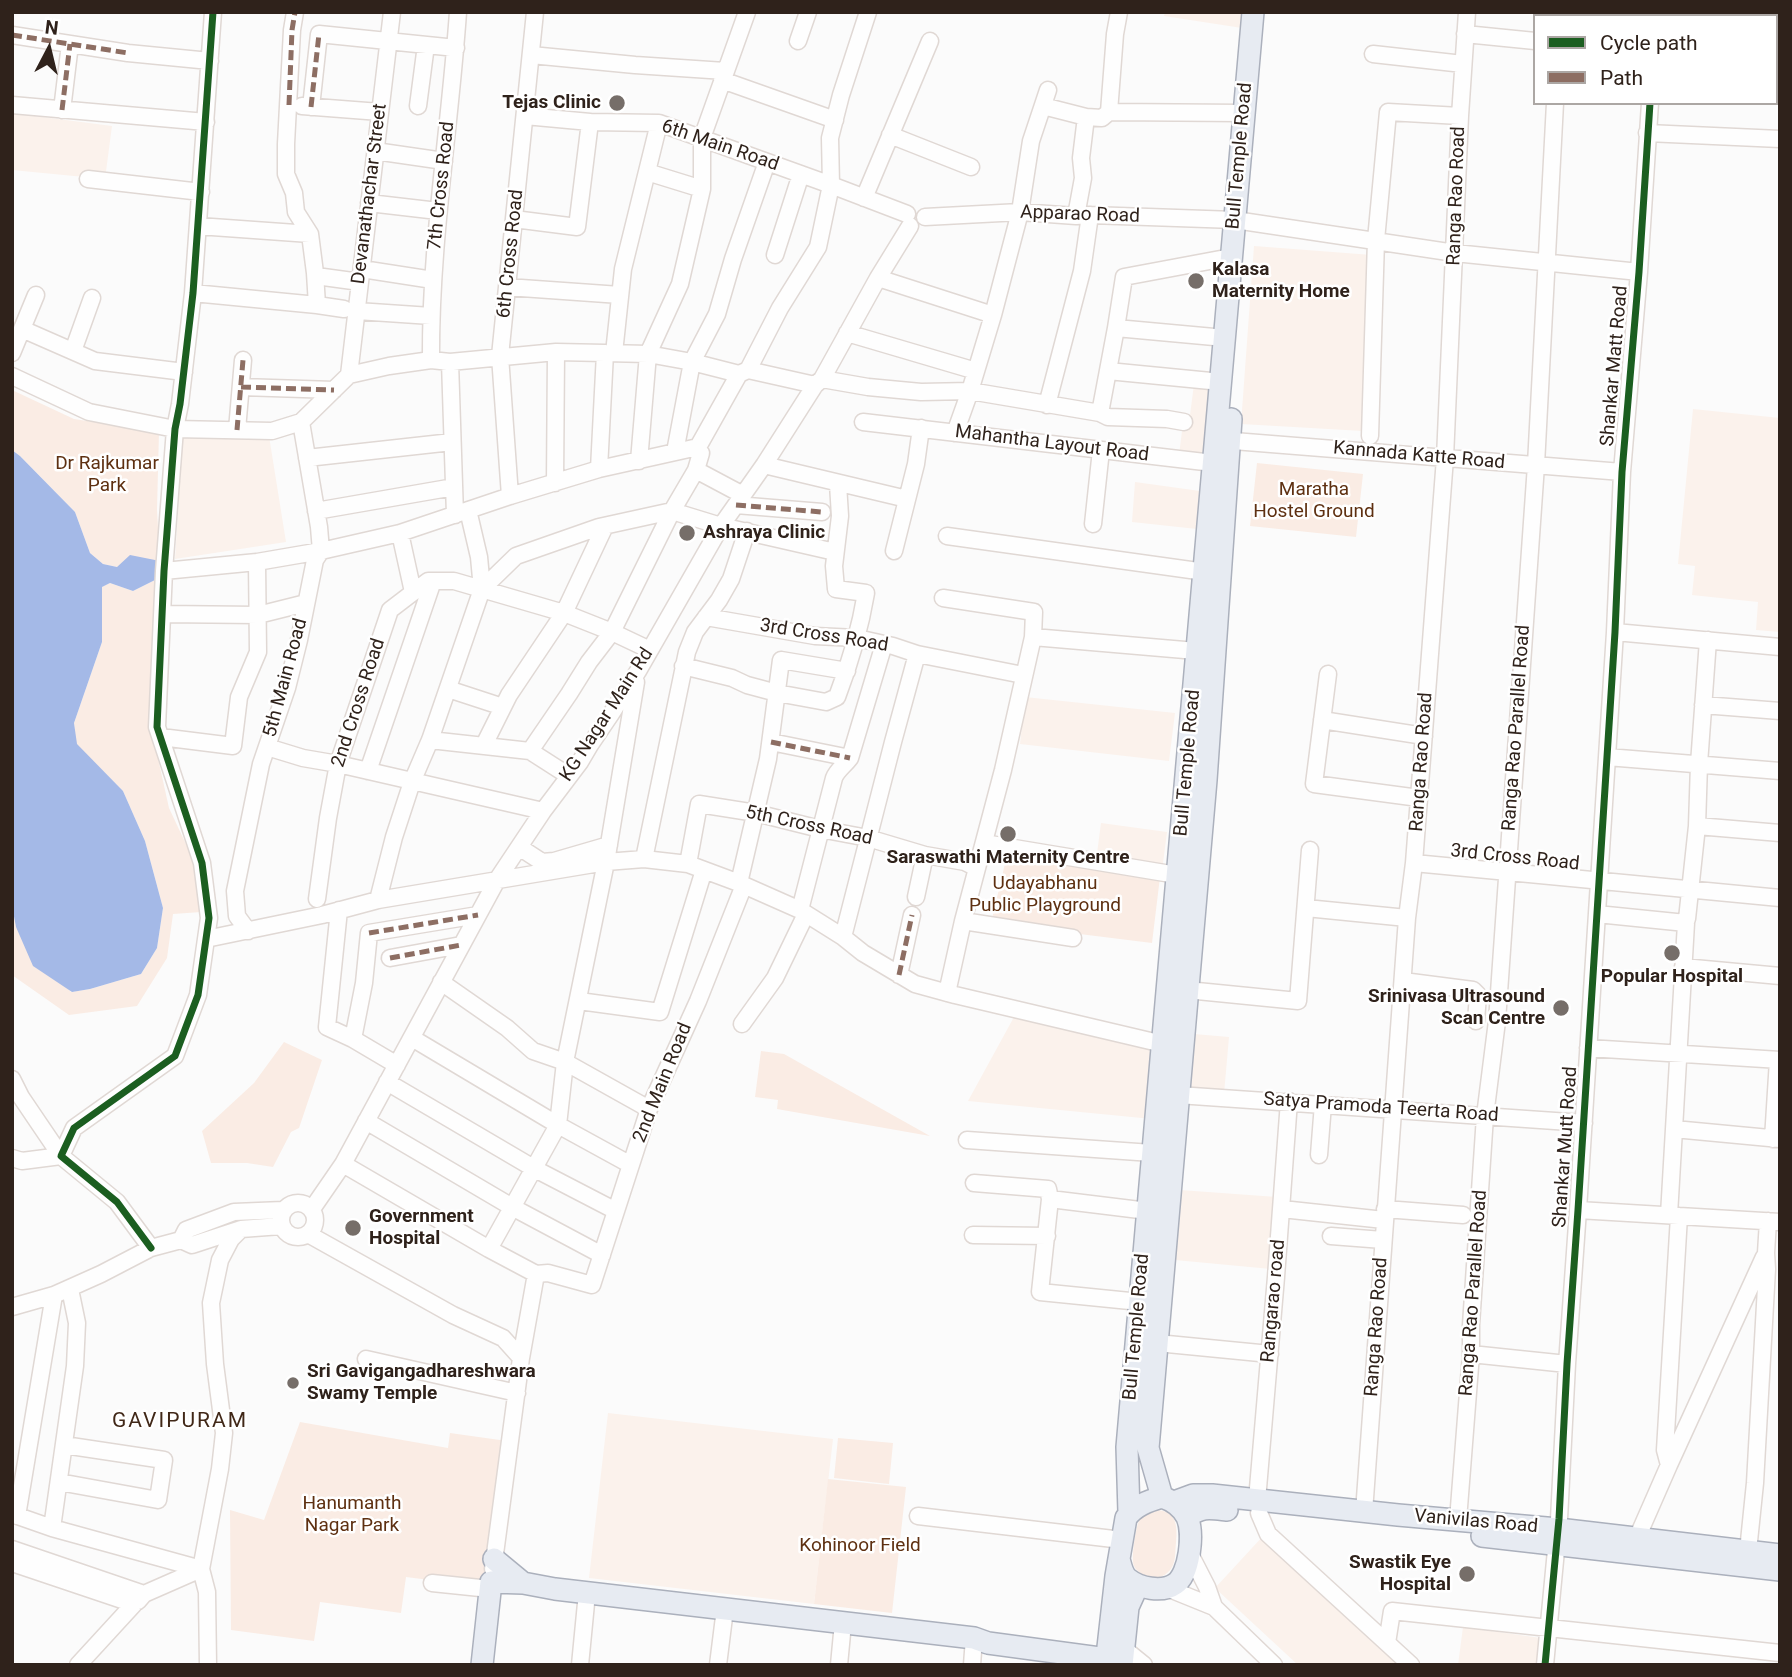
<!DOCTYPE html>
<html>
<head>
<meta charset="utf-8">
<style>
  body { margin:0 }
  #map { position:relative; width:1792px; height:1677px; overflow:hidden; background:#fbfbfb; font-family:Roboto,sans-serif }
  canvas { display:block }
  .frame { position:absolute; inset:0; border:14px solid #2f221b; pointer-events:none }
  .legend { position:absolute; left:1533px; top:14px; width:245px; height:91px; box-sizing:border-box; background:#fff; border:2px solid #aca7a4; margin:0; padding:9px 12px; list-style:none; font-size:21px; color:#2f221b }
  .legend li { display:flex; align-items:center; gap:14px; height:35px }
  .legend b { width:35px; border:2px solid #aca7a4 }
  .north { position:absolute; left:14px; top:14px; width:70px; height:70px; -webkit-text-stroke:5px #fff; paint-order:stroke; rotate:7deg; font-size:19px; font-weight:700; line-height:28px; text-align:center; color:#2f221b }
  .north::after { content:''; display:block; margin:auto; width:24px; height:32px; background:#2f221b; clip-path:polygon(50% 0,100% 100%,50% 72%,0 100%) }
</style>
</head>
<body>
<div id="map">
<canvas width="1792" height="1677"></canvas>
<div class="frame"></div>
<ul class="legend">
<li><b style="height:9px;background:#1b5e20"></b>Cycle path</li>
<li><b style="height:9px;background:#8d6e63"></b>Path</li>
</ul>
<div class="north">N</div>
</div>
<script>
const ctx = document.querySelector('canvas').getContext('2d');
ctx.lineJoin = 'round';
function fillPath(path, color) { ctx.fillStyle = color; ctx.fill(path, 'evenodd'); }
function strokePath(path, color, width, dash) { ctx.strokeStyle = color; ctx.lineWidth = width; ctx.lineCap = dash ? 'butt' : 'round'; ctx.setLineDash(dash || []); ctx.stroke(path); }
function drawText(font, color, halo, rows, align = 'center') {
  ctx.font = font + ' Roboto,sans-serif'; ctx.lineWidth = 5; ctx.setLineDash([]); ctx.textBaseline = 'middle'; ctx.strokeStyle = halo; ctx.fillStyle = color; for (const [text, x, y, turn = 0] of rows) {
    ctx.save(); ctx.translate(x, y); ctx.rotate((+turn || 0) * Math.PI / 180); ctx.textAlign = isNaN(turn) ? turn : align; if (halo) ctx.strokeText(text, 0, 0); ctx.fillText(text, 0, 0); ctx.restore();
  }
}
const built = new Path2D(`
  M1165 12H1244L1242 28 1164 16Z
  M12 113 112 126 105 179 12 170Z
  M1254 246 1372 255 1363 431 1241 424Z
  M1194 384 1211 387 1203 457 1179 455 1183 423H1189Z
  M1693 409 1780 418V632L1756 630 1758 602 1692 595 1695 566 1678 564Z
  M183 436H269L286 542 175 559Z
  M1135 482 1200 491 1197 529 1132 522Z
  M1025 697 1175 713 1169 761 1020 744Z
  M1101 823 1167 832 1162 871 1096 861Z
  M1014 1017 1159 1050 1152 1119 968 1101Z
  M1194 1034 1229 1037 1224 1094 1189 1091Z
  M1180 1190 1277 1197 1271 1269 1175 1260Z
  M608 1413 833 1439 814 1604 589 1578Z
  M1264 1535 1404 1665H1298L1215 1588Z
  M1463 1627 1541 1638 1539 1665H1458Z`);
const green = new Path2D(`
  M12 390 74 419 159 432 157 510 160 561 117 567 103 564 90 553 75 512 20 456 12 450Z
  M1257 463 1363 474 1356 537 1250 526Z
  M159 578 153 736 169 808 200 874 201 912 173 914 167 958 137 1006 69 1015 12 975V906L16 927 71 992 90 989 141 974 157 948 163 908 145 841 123 791 76 744 74 723 102 642 101 587 110 583 133 591Z
  M1007 855 1160 877 1152 943 991 923Z
  M284 1042 322 1060 299 1128 291 1132 273 1167 247 1163H211L202 1131 254 1083Z
  M761 1051 784 1054 930 1136 777 1109 778 1100 755 1097Z
  M300 1422 448 1448 450 1433 507 1441 485 1587 406 1577 401 1613 320 1602 314 1641 231 1630 230 1510 264 1520Z
  M838 1438 893 1443 889 1484 834 1478Z
  M828 1479 906 1487 892 1613 814 1604Z
  M1153 1510C1176 1509 1178 1524 1176 1543 1175 1550 1176 1558 1173 1565 1168 1577 1153 1582 1142 1574 1137 1571 1133 1567 1133 1561 1132 1554 1136 1524 1140 1519 1143 1514 1149 1512 1153 1510Z`);
const water = new Path2D(`
  M12 450 20 456 75 512 90 553 103 564 117 567 130 555 160 561 159 578 133 591 110 583 102 587V642L74 723 77 744 123 791 145 841 163 908 157 948 141 974 90 989 72 992 33 966 16 927 12 906Z`);
const minor = new Path2D(`
  M295 12 292 30 286 144V174L294 193 296 212 310 234 315 273 317 305
  M1659 16V12
  M1465 34 1535 41
  M12 35 128 53 210 61
  M798 41 808 12
  M1373 54 1463 64
  M531 55 635 65 725 71
  M1776 62H1780
  M722 80 835 120
  M12 105 206 122
  M302 106 380 112
  M418 106 426 45
  M1043 106 1086 117
  M311 107 319 34 456 48
  M62 110 70 44
  M1109 112 1244 113
  M525 116 590 122 659 123 831 185 907 214
  M1647 133 1780 139
  M890 135 971 167
  M375 151 444 161
  M647 172 702 189
  M88 179 201 192
  M864 198 930 41
  M369 203 438 211
  M1076 216 1083 178 1081 158 1086 117 1102 118 1109 112 1115 34 1119 12
  M925 217 1020 212 1076 216 1090 215 1235 220 1455 253 1639 272
  M514 219 577 227 590 122
  M198 226 310 234
  M775 255 801 174
  M362 269 433 280
  M316 276 360 282
  M878 278 993 315
  M507 287 620 295
  M193 293 317 305 344 309
  M357 311 431 316
  M1116 328 1124 277 1231 257
  M22 329 95 361 184 372
  M847 333 976 371
  M73 351 92 298
  M12 353 36 295
  M614 353 623 269 659 123
  M431 360C430 244 450 128 458 12
  M450 362 455 515
  M748 370 780 308 818 247 831 185 830 138 841 95 868 12
  M1108 371 1221 382
  M349 375 392 12
  M12 376 89 412 175 429 272 431 301 422 349 375 389 366 431 360 450 362 556 352 605 353 648 354 692 362 739 374 748 370 815 385
  M822 379 868 387 921 392 970 391 1100 413 1108 417 1167 419 1184 422
  M241 387 334 390
  M1047 405 1082 271 1090 215
  M1100 413 1116 328 1225 338
  M863 422 1213 463
  M237 430 243 360
  M955 433 970 391 993 315 1020 212 1031 141 1048 90
  M1370 436 1376 240 1388 112 1460 116
  M1221 440 1622 472
  M675 452 692 362 717 314 733 259 767 162
  M307 458 452 442
  M639 461 648 354 680 284 702 189V138L747 12
  M764 465 907 499
  M599 469 605 353
  M696 470 743 495
  M555 483 556 352
  M510 496 500 356 535 12
  M736 505 822 512
  M316 511 454 487
  M1093 524 1101 450
  M400 533 413 592
  M947 536 1205 572
  M894 551 916 464 921 428
  M164 571 257 562 321 551 400 533 510 496 599 469 698 447 739 374
  M482 589 516 556 599 527 672 511 721 526 835 552
  M943 598 1034 612 1033 637 1003 770 963 921 947 993
  M163 614 258 615 306 603
  M706 617 815 636 857 638 893 646 917 654 1023 675
  M1615 632 1780 647
  M1033 637 1208 652
  M683 666 732 678 747 685 777 693 826 702 837 697C850 663 860 629 866 593L836 589 834 566 840 516 838 484
  M1328 674 1314 784 1419 798
  M448 689 503 707
  M1703 705 1780 711
  M1322 720 1424 736
  M161 737 233 746 239 697 258 652 257 562
  M430 740 530 751 569 776
  M771 742 850 758
  M484 745 509 695 564 613 605 526
  M267 747 303 758 338 764 543 811
  M530 751 569 694 589 662 612 632 672 511 696 470 701 453
  M1607 757 1780 771
  M368 771 433 581
  M1697 826 1780 833
  M984 843 1189 877
  M519 847 542 862 554 861 609 845
  M644 859 687 652 695 632 719 600 731 579 747 531
  M1414 863 1780 898
  M688 864 699 804 756 813 820 829 868 838 925 855 965 862 977 868
  M739 883 768 759 781 660 847 671
  M916 897 925 855
  M317 899 328 818 338 764 390 610 428 581H454L564 613 612 632 650 650
  M378 900 394 837 412 782 430 740 482 589 479 557 468 510
  M1306 908 1407 918
  M339 910 327 1027 353 1039
  M800 910 834 778C837 770 844 766 850 758L884 644
  M1597 914 1686 923 1669 1215
  M1687 919 1697 826 1699 764 1708 640
  M963 921 1073 938
  M248 931 237 916 235 891 261 764 287 688 299 640 315 560 321 551 319 527 301 422
  M843 937 893 742 917 654
  M206 939 322 915 378 900 606 862 644 859 688 864 739 883 800 910 843 937 863 953 915 984 955 995 1163 1044
  M390 958 461 945
  M1683 967 1780 976
  M899 975 912 915
  M1403 981 1473 990 1478 995 1476 1021
  M441 982 507 1028 533 1051 565 1062 649 1109
  M1187 990 1298 1001 1310 850
  M579 1001 660 1012 704 870
  M742 1024 775 978 806 914
  M412 1038 558 1125 631 1165
  M1588 1048 1780 1060
  M397 1065 353 1039 364 983 369 933 478 915
  M12 1079 21 1097 61 1156 22 1161 12 1158
  M387 1082 535 1169 616 1211
  M1178 1095 1584 1123
  M366 1121 512 1207 602 1255
  M1674 1129 1780 1139
  M1773 1139 1778 1060
  M967 1140 1152 1153
  M1319 1155 1323 1104
  M343 1164 489 1249 536 1274 521 1358
  M974 1183 1048 1189 1050 1199 1040 1292 1140 1302
  M1050 1199 1148 1211
  M281 1220a17 17 0 1 1 34 0a17 17 0 1 1-34 0Z
  M312 1209 343 1164 497 880 543 811 580 762 590 745 611 714 638 671 721 526 764 465 815 385 822 379 878 278 910 226
  M1282 1209 1384 1220
  M1385 1209 1463 1215
  M1578 1210 1780 1222
  M308 1234 453 1315 503 1338 521 1358 493 1569
  M973 1235 1047 1236
  M1331 1236 1383 1240
  M181 1240 186 1230 234 1212 283 1210
  M151 1248 117 1202 61 1156 74 1128 175 1056 198 995 209 918 202 863 157 727 164 571 175 429 180 404 193 293 213 12
  M489 1249 558 1125 565 1062 606 862 636 682
  M536 1274 548 1273 592 1285 649 1109 698 1001 744 885
  M12 1307 54 1295 101 1274 151 1248 181 1240 192 1245 241 1229 281 1226
  M1157 1343 1270 1354
  M1471 1354 1567 1364
  M366 1359 517 1393
  M1669 1465 1764 1257
  M59 1482 158 1500 164 1460 64 1445
  M1257 1500 1276 1277 1289 1101
  M1364 1512 1407 918 1414 863 1419 798 1445 458 1460 116 1467 12
  M1259 1513 1268 1534 1411 1665
  M12 1514 52 1528 201 1569
  M17 1516 54 1295
  M918 1516 1122 1540
  M1458 1520 1471 1354V1325L1485 1116 1497 1021 1536 465 1555 103
  M52 1528 75 1366 77 1323 70 1289
  M1637 1538 1669 1465 1665 1450 1679 1216
  M12 1549 144 1594
  M1748 1551 1755 1483 1767 1269 1766 1253 1768 1221
  M1189 1552 1207 1587 1214 1607
  M12 1563 134 1604 78 1665
  M432 1583 490 1589
  M1167 1588 1214 1607 1274 1665
  M138 1601 144 1594 201 1569
  M1387 1643 1392 1611 1780 1653
  M1123 1648 1144 1665
  M208 1665 207 1592 201 1569 220 1469 224 1433 215 1364 211 1303 220 1260 231 1239 241 1229
  M580 1665 587 1593
  M718 1665 725 1609
  M839 1665 843 1623
  M972 1665 974 1638
  M1545 1665 1559 1519 1567 1364 1578 1210 1615 632 1622 472 1639 272 1650 103`);
const major = new Path2D(`
  M1162 1497 1148 1448 1206 780 1231 419
  M1174 1502 1193 1495H1212L1398 1515 1558 1529 1780 1555
  M1129 1513 1127 1447 1253 12
  M1187 1517C1202 1506 1209 1508 1227 1510
  M1482 1536 1780 1570
  M494 1559 523 1583
  M482 1665 491 1582 523 1583 555 1589 974 1638 988 1643 1122 1661
  M1106 1665 1116 1576 1126 1518C1134 1506 1148 1501 1162 1497 1173 1501 1181 1506 1187 1517 1194 1533 1190 1574 1175 1584 1162 1593 1139 1588 1128 1579 1122 1574 1121 1566 1119 1559
  M1122 1665 1128 1607 1138 1585`);
const quiet = new Path2D(`
  M12 35 128 53
  M289 105 292 30 295 12
  M311 107 319 34
  M62 110 70 44
  M241 387 334 390
  M237 430 243 360
  M736 505 822 512
  M771 742 850 758
  M369 933 478 915
  M390 958 461 945
  M899 975 912 915`);
const cycleway = new Path2D(`
  M151 1248 117 1202 61 1156 74 1128 175 1056 198 995 209 918 202 863 157 727 164 571 175 429 180 404 193 293 213 12
  M1545 1665 1559 1519 1567 1364 1578 1210 1615 632 1622 472 1639 272 1650 103`);
const markers = [
  [617,103,9,"#766e69"],
  [1196,281,9,"#766e69"],
  [687,533,9,"#766e69"],
  [1008,834,9,"#766e69"],
  [1672,953,9,"#766e69"],
  [1561,1008,9,"#766e69"],
  [353,1228,9,"#766e69"],
  [293,1383,7,"#766e69"],
  [1467,1574,9,"#766e69"]
];
const poiNames = [
  ["Tejas Clinic",601,103,"right"],
  ["Kalasa",1212,270],
  ["Maternity Home",1212,292],
  ["Ashraya Clinic",703,533],
  ["Saraswathi Maternity Centre",1008,858,"center"],
  ["Popular Hospital",1672,977,"center"],
  ["Srinivasa Ultrasound",1545,997,"right"],
  ["Scan Centre",1545,1019,"right"],
  ["Government",369,1217],
  ["Hospital",369,1239],
  ["Sri Gavigangadhareshwara",307,1372],
  ["Swamy Temple",307,1394],
  ["Swastik Eye",1451,1563,"right"],
  ["Hospital",1451,1585,"right"]
];
const streetNames = [
  ["6th Main Road",720,146,19],
  ["Bull Temple Road",1240,156,-85],
  ["7th Cross Road",442,186,-84],
  ["Devanathachar Street",370,194,-83],
  ["Ranga Rao Road",1457,196,-88],
  ["Apparao Road",1080,215,2],
  ["6th Cross Road",511,254,-84],
  ["Shankar Matt Road",1615,366,-85],
  ["Mahantha Layout Road",1052,444,7],
  ["Kannada Katte Road",1419,456,5],
  ["3rd Cross Road",824,636,9],
  ["5th Main Road",286,678,-75],
  ["2nd Cross Road",359,703,-72],
  ["KG Nagar Main Rd",607,715,-57],
  ["Ranga Rao Parallel Road",1517,728,-86],
  ["Ranga Rao Road",1422,762,-86],
  ["Bull Temple Road",1188,763,-85],
  ["5th Cross Road",809,826,12],
  ["3rd Cross Road",1515,858,6],
  ["2nd Main Road",663,1083,-68],
  ["Satya Pramoda Teerta Road",1381,1108,4],
  ["Shankar Mutt Road",1566,1147,-86],
  ["Ranga Rao Parallel Road",1474,1293,-86],
  ["Rangarao road",1274,1301,-85],
  ["Bull Temple Road",1137,1327,-85],
  ["Ranga Rao Road",1377,1327,-86],
  ["Vanivilas Road",1476,1522,5]
];
const parkNames = [
  ["Dr Rajkumar",107,464],
  ["Park",107,486],
  ["Maratha",1314,490],
  ["Hostel Ground",1314,512],
  ["Udayabhanu",1045,884],
  ["Public Playground",1045,906],
  ["Hanumanth",352,1504],
  ["Nagar Park",352,1526],
  ["Kohinoor Field",860,1546]
];
const neighbourhoodNames = [
  ["GAVIPURAM",180,1422]
];
fillPath(built, '#fbf2ec');
fillPath(green, '#faece4');
fillPath(water, '#a4b9e7');
strokePath(minor, '#e0d8d4', 19);
strokePath(major, '#abb0bc', 24);
strokePath(minor, '#fefefe', 16);
strokePath(major, '#e7ebf2', 21);
strokePath(quiet, '#8d6e63', 5, [10, 5]);
strokePath(cycleway, '#1b5e20', 7);
for (const [x, y, r, color] of markers) { const dot = new Path2D(); dot.arc(x, y, r, 0, 2 * Math.PI); ctx.fillStyle = color; ctx.fill(dot); strokePath(dot, '#fff', 2.5); }
drawText('bold 19px', '#2f221b', '#fff', poiNames, 'left');
drawText('19px', '#2f221b', '#fff', streetNames);
drawText('19px', '#5e3011', '#fff', parkNames);
ctx.letterSpacing = '2px';
drawText('21px', '#412818', '#fff', neighbourhoodNames);
ctx.letterSpacing = '0px';
</script>
</body>
</html>
